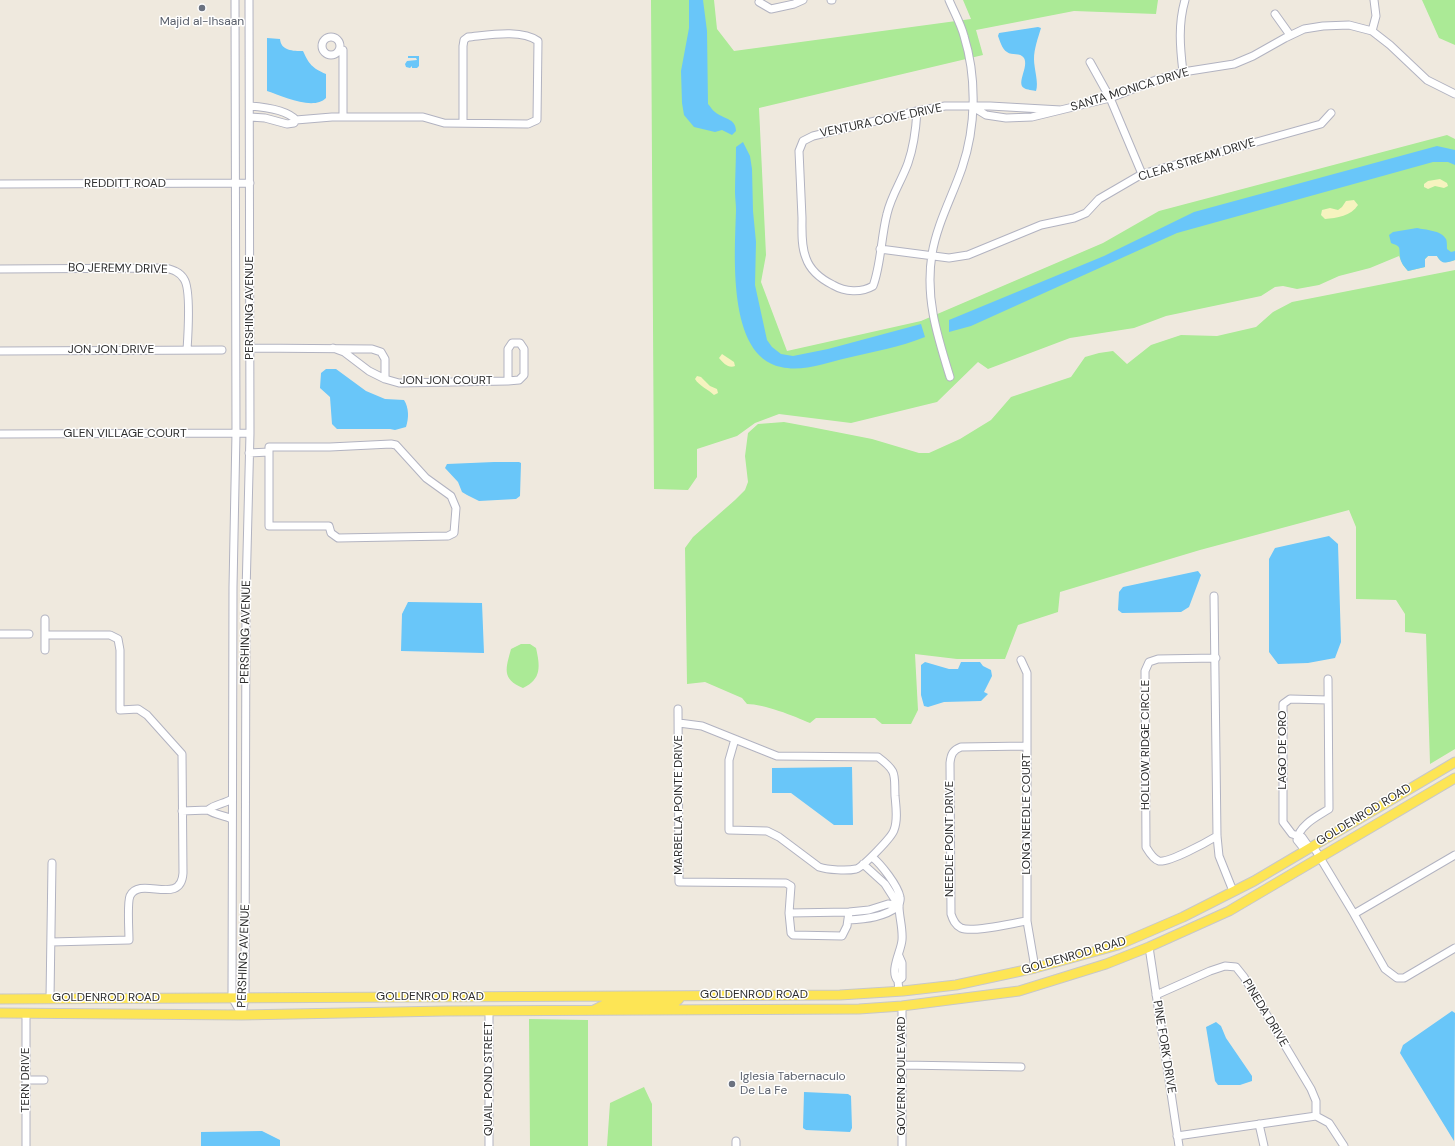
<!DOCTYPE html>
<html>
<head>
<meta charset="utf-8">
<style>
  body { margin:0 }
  canvas { display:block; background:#efe9de }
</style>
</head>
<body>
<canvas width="1455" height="1146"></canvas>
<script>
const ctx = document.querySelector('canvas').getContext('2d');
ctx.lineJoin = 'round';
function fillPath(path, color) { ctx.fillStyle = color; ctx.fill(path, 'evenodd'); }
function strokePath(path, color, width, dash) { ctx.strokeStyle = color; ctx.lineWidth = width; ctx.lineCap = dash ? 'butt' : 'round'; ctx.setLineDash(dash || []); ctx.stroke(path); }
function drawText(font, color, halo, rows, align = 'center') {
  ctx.font = font + ' "DM Sans",sans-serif'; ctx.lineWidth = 3; ctx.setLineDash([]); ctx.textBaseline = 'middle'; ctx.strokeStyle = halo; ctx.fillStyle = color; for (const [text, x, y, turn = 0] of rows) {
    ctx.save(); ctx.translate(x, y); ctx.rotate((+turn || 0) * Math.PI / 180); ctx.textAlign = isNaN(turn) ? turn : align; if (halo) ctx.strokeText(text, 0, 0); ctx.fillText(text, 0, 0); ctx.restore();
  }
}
const green = new Path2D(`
  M651 0H714L717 29 734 51 971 19 963 0H1158L1156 14 1074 11 976 30 983 55 759 108 766 255 761 282 787 351 921 321 1103 243 1159 211 1447 135 1455 139V260C1446 263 1442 264 1437 256H1428L1425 259V267L1408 271 1403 265 1399 256 1370 268 1339 276 1319 285 1297 289 1283 286 1275 287 1261 296 1166 316 1134 328 1070 338 988 369 978 362 937 402 851 423 779 414 755 423 737 436 697 449V477L688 490 654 489Z
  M1422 0H1455V45L1439 38Z
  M1455 270V749L1430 764 1426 634 1405 632V614L1396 600 1356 599V527L1349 510 1200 550 1060 592 1058 612 1018 625 1005 659H957L915 654 918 710 911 724H882L875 718H816L810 723C794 716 764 704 747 704L742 698 705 682 687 684 685 548 693 537 735 500 745 490 748 482 745 456 748 433 758 424 784 422 811 427 872 439 919 453H929L960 439 991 420 1011 397 1071 377 1085 357 1099 353 1113 351 1127 364 1151 345 1181 335 1217 336 1256 327 1273 312 1292 302Z
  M521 644H530L536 648C540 666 542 679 523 688 501 679 506 668 511 649Z
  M529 1019 588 1020V1146H530Z
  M644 1087 652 1104V1146H607L610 1103Z`);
const sand = new Path2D(`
  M1440 179 1447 183 1448 186 1444 188 1435 186 1428 189 1424 187V184L1428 181Z
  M1354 200 1358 205C1351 216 1337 218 1325 219L1321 215 1322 210 1330 208 1338 210 1342 207 1346 201Z
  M722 354 734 362 735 366C729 369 723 363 719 358Z
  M697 376 701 377 710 386 717 389 718 393 714 395C708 389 699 386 695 379Z`);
const water = new Path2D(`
  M689 0H703L707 31 708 104C710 106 712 110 715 112 723 119 736 118 736 131L732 135 722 130 715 132 694 127 684 115 682 103 681 71 689 28Z
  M1038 27 1041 28C1038 38 1034 49 1034 59 1034 69 1039 83 1036 91 1033 90 1027 90 1024 88 1016 83 1029 67 1024 58 1020 52 1012 56 1007 52 1002 49 1000 41 998 36L999 33Z
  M267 38 280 39C281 51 293 51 303 51 309 64 312 68 326 74V98C313 111 283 96 267 91Z
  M408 56H419V66L417 68H412V66L410 68 406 67 405 64 407 61 417 60 416 58H408Z
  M743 142 750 156 752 169 753 211 756 242 755 285 767 340 772 347 781 354 793 356 828 349 921 324 925 337C900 347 873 352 847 358 826 363 802 372 781 367 726 356 735 251 736 210 736 204 735 198 735 192 735 177 736 162 736 147Z
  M1437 146 1455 150V165L1448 162H1433L1177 233 971 326 949 332V320L1104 256 1194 212Z
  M1417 228C1425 230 1441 230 1446 239 1447 241 1447 246 1447 249L1451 252 1455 251V260C1446 263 1442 265 1437 256H1428L1425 259V267L1408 271C1404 266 1400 262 1400 256 1399 246 1401 247 1391 243L1389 235 1393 232Z
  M326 369H336L366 391 385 399 404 400C409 408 409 418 406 427L395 430 390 429H337L332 424 330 397 320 388 321 373Z
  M494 462H519L521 463 520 496 516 499 479 501 467 495 462 492 458 482 445 468 447 464Z
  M1329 536 1338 544 1341 642 1335 658 1308 663 1278 664 1269 652V559L1275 548Z
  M1198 571 1201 575 1189 607 1181 612 1122 613 1118 610 1119 592 1123 587Z
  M408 602 482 603 484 653 401 651 402 614Z
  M925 662 949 669H958L961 662H980L983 666 991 670 992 676 984 692 988 694 981 701 944 702 928 707 924 706 921 695V665Z
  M852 767 853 825H834L791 793H772V768Z
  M1452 1011 1455 1013 1454 1141 1400 1053 1403 1045Z
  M1216 1022 1221 1026 1226 1038 1252 1076V1081L1240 1085H1218L1215 1081 1206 1027Z
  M804 1092 848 1094 851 1096 852 1128 850 1132 806 1130 803 1128Z
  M262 1131 280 1140V1146H201V1132Z`);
const minor = new Path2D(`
  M235 0 236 433 233 587 232 997 242 1015
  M831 0H832
  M949 0C954 12 961 24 964 36 977 78 976 127 962 168 952 197 937 224 932 254 925 298 937 335 950 377
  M759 2 771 9 794 4 803 0
  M1275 14 1290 35
  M1372 31 1376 16 1374 0
  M322 46a9 9 0 1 1 18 0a9 9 0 1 1-18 0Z
  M340 51 343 50V117
  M1090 62 1110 98 1142 174
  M1183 72C1180 47 1178 24 1185 0
  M250 106C264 107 287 110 296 120
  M973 107 986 115 1006 118 1032 117 1110 98 1156 80 1183 72 1234 64 1253 56 1285 38 1304 29 1323 26 1349 25 1372 31 1390 45 1427 80 1455 94
  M917 111C916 128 914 146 908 163 902 180 891 196 887 214 881 237 881 265 873 286 861 293 845 292 833 285 821 279 810 270 806 258 801 246 802 231 802 218 801 196 800 174 799 151L803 141 813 136 917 111 945 106H990L1061 110
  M250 117 265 118 287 124 294 123 296 120 332 117H423L444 123 528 124 537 120 538 41C521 29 489 35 468 37L464 40 463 46V123
  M0 184 250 183
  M880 249 949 258 968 255 1041 225 1074 218 1086 213 1099 199 1142 174 1321 124 1331 113
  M0 269 166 268C173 270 180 272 184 279 191 289 188 335 187 350
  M250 348 372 349 381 352 385 359V379
  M333 348 344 352 369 371 385 379 399 383 508 381 519 380 524 375V349L520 343H512L508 349V381
  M0 351 222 350
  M0 434 250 433
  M249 453 269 452V526H329L331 533 338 538 448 536 454 533 456 508 451 496 426 478 396 445 391 444 330 447H269V452
  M1214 596 1217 836 1219 856 1233 891
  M45 619V650
  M0 634H29
  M45 635H110L118 639 120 650V710L138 709 147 715 182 754 183 873C181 907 140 875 130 896 127 903 129 930 129 940L51 942
  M1216 658 1158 659 1149 662 1145 671 1146 847C1149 852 1153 859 1159 861 1169 863 1207 842 1217 836
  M1021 660 1027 673V921L1035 968
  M678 709 679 882 786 883 791 886 789 913 791 933 793 935 842 936 847 926 849 912
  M679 723 702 726 777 756 878 757C898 772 894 774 895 796 896 807 898 820 894 830 892 837 863 867 856 869 847 871 828 870 819 867L779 837 767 831 729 830V760L735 739
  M1027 746 961 747C953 750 951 754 950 763L951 914C953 920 955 925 961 928 973 933 1013 923 1027 921
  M232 799C224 804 215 804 208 810 215 815 224 815 232 819
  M182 811 208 810
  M1313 846 1354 914 1385 969 1397 978H1404L1455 948
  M1309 847 1302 837 1292 834 1283 822V704L1290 699 1328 700
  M1305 850 1297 840C1299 825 1318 816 1329 809L1328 679
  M872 857C881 864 898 886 900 897 901 900 899 903 899 906 899 917 903 928 902 940 901 952 889 971 898 981L899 991
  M863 864 885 884 899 906
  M789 913 849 912 869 910 888 904 899 906
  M1354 914 1455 855
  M848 920C867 919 884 917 899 906
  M1149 947 1179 1146
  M898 981 902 978V963L899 956
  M1156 995 1210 971 1225 966 1236 967 1244 977 1311 1089 1316 1101V1116
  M50 998 52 863
  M902 1006V1146
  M489 1011V1146
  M26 1014V1146
  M242 1015 245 997 246 593 250 433 249 0
  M902 1065 1021 1067
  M26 1080H44
  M1259 1124 1264 1146
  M1177 1136 1316 1116 1329 1123 1344 1146
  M736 1141V1146`);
const major = new Path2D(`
  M0 999 840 995 903 991 956 985 1035 968 1118 945 1183 917 1254 881 1455 762
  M594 1010 606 1004H673L679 999 680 996
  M0 1013 242 1015 445 1011 859 1009 902 1006 1019 991 1106 964 1149 947 1229 911 1455 778`);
const markers = [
  [202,8,4,"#6b7280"],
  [732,1084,4,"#6b7280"]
];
const worshipNames = [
  ["Majid al-Ihsaan",202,22],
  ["Iglesia Tabernaculo",740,1077,"left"],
  ["De La Fe",740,1091,"left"]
];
const streetNames = [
  ["SANTA MONICA DRIVE",1130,90,-17],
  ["VENTURA COVE DRIVE",881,121,-12],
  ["CLEAR STREAM DRIVE",1197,160,-17],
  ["REDDITT ROAD",125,184],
  ["BO JEREMY DRIVE",118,269,1],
  ["PERSHING AVENUE",250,308,-90],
  ["JON JON DRIVE",111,350],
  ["JON JON COURT",446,381],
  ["GLEN VILLAGE COURT",125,434],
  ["PERSHING AVENUE",246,632,-89],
  ["HOLLOW RIDGE CIRCLE",1146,745,-90],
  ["LAGO DE ORO",1283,750,-90],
  ["MARBELLA POINTE DRIVE",679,805,-90],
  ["LONG NEEDLE COURT",1027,814,-90],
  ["GOLDENROD ROAD",1364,815,-31],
  ["NEEDLE POINT DRIVE",950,839,-90],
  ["PERSHING AVENUE",244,956,-88],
  ["GOLDENROD ROAD",1074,956,-16],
  ["GOLDENROD ROAD",754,995],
  ["GOLDENROD ROAD",430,997],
  ["GOLDENROD ROAD",106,998],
  ["PINEDA DRIVE",1265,1013,59],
  ["PINE FORK DRIVE",1164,1047,81],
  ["GOVERN BOULEVARD",902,1076,-90],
  ["QUAIL POND STREET",489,1079,-90],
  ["TERN DRIVE",26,1080,-90]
];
fillPath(green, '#abea96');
fillPath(sand, '#f6f3bf');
fillPath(water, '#69c6f9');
strokePath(minor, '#b2b3c1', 9);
strokePath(major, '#c8c8c8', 11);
strokePath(minor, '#fff', 7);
strokePath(major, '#fde555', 9);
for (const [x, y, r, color] of markers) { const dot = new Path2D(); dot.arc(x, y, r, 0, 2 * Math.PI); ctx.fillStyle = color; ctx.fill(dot); strokePath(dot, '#fff', 1.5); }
drawText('12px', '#5b616d', '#fff', worshipNames);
drawText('12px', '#2d2d2d', '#fff', streetNames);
</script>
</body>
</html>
